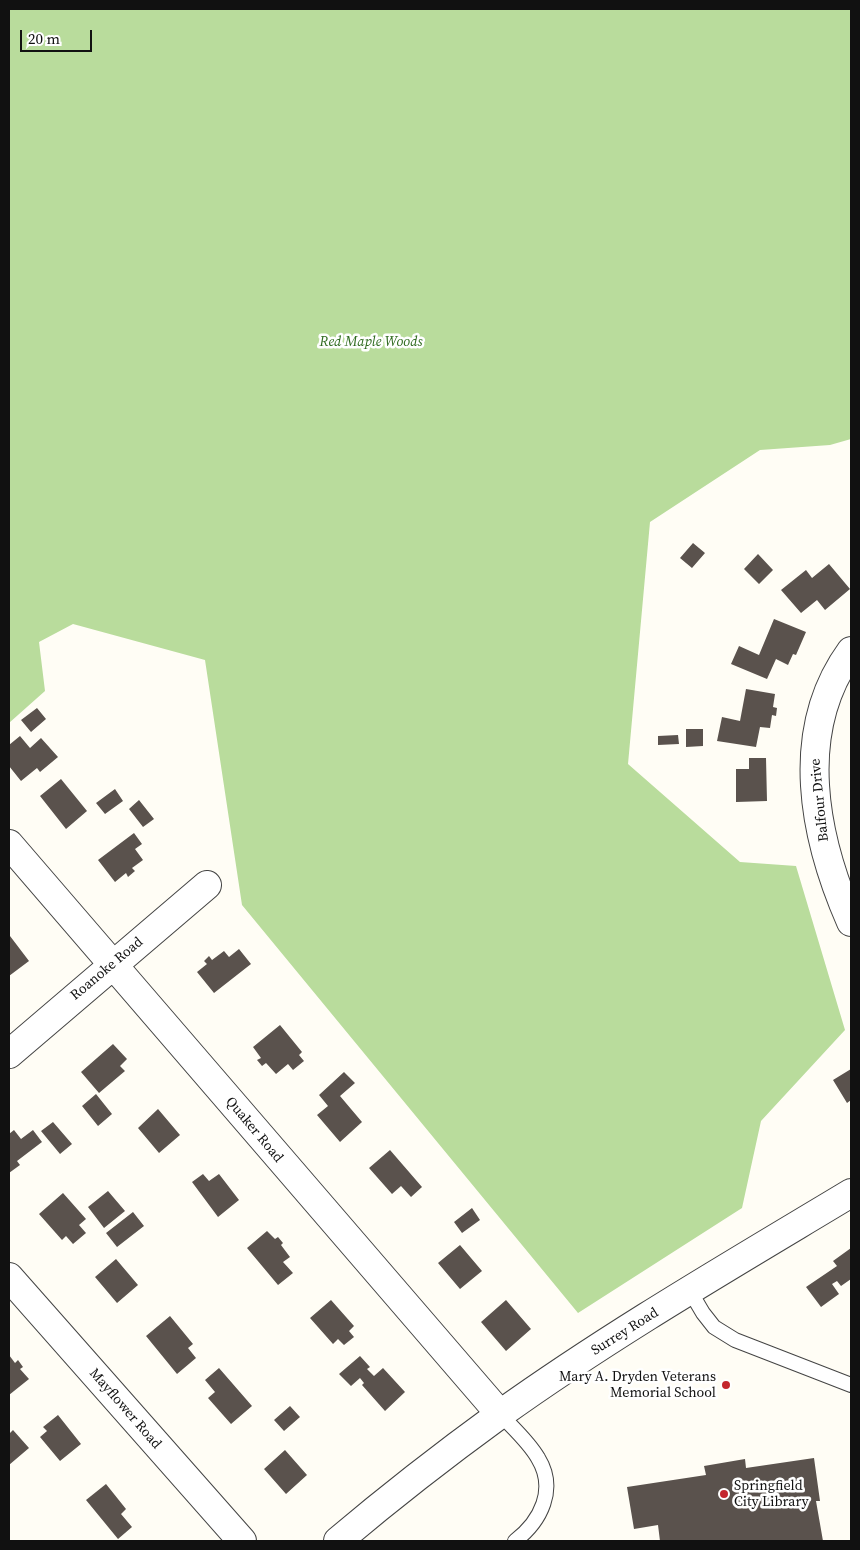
<!DOCTYPE html>
<html>
<head>
<meta charset="utf-8">
<style>
  body { margin:0 }
  #map { position:relative; width:860px; height:1550px; overflow:hidden; background:#fffdf5; font-family:"Source Serif 4",serif }
  canvas { display:block }
  .frame { position:absolute; inset:0; border:10px solid #111; pointer-events:none }
  .scale { position:absolute; left:20px; top:30px; width:72px; height:22px; box-sizing:border-box; border:2px solid #111; border-top:0; padding-left:6px; font-size:15px; line-height:18px; white-space:nowrap; color:#111; -webkit-text-stroke:4px #fff; paint-order:stroke }
</style>
</head>
<body>
<div id="map">
<canvas width="860" height="1550"></canvas>
<div class="frame"></div>
<div class="scale">20 m</div>
</div>
<script>
const ctx = document.querySelector('canvas').getContext('2d');
ctx.lineJoin = 'round';
function fillPath(path, color) { ctx.fillStyle = color; ctx.fill(path, 'evenodd'); }
function strokePath(path, color, width, dash) { ctx.strokeStyle = color; ctx.lineWidth = width; ctx.lineCap = dash ? 'butt' : 'round'; ctx.setLineDash(dash || []); ctx.stroke(path); }
function drawText(font, color, halo, rows, align = 'center') {
  ctx.font = font + ' "Source Serif 4",serif'; ctx.lineWidth = 5; ctx.setLineDash([]); ctx.textBaseline = 'middle'; ctx.strokeStyle = halo; ctx.fillStyle = color; for (const [text, x, y, turn = 0] of rows) {
    ctx.save(); ctx.translate(x, y); ctx.rotate((+turn || 0) * Math.PI / 180); ctx.textAlign = isNaN(turn) ? turn : align; if (halo) ctx.strokeText(text, 0, 0); ctx.fillText(text, 0, 0); ctx.restore();
  }
}
const forest = new Path2D(`
  M9 9H851V439L830 445 760 450 650 522 628 764 740 862 796 866 845 1030 761 1121 742 1208 578 1313 242 905 205 660 73 624 39 642 45 691 9 723Z`);
const building = new Path2D(`
  M693 543 705 553 692 568 680 558Z
  M758 554 773 570 759 584 744 569Z
  M829 564 850 589 825 610 817 600 801 613 781 590 806 570 812 578Z
  M774 619 806 632 796 655 793 654 788 665 776 659 767 679 731 664 739 646 759 655Z
  M746 689 775 694 773 707 777 708 776 716 772 715 770 728 760 727 756 747 717 741 722 717 740 721Z
  M37 708 46 719 31 732 21 720Z
  M686 729H703V746L686 747Z
  M678 735 679 744 658 745V736Z
  M20 736 30 748 41 738 58 757 40 772 37 768 21 781 9 766V745Z
  M749 758H766L767 801 736 802V769H749Z
  M61 779 87 811 66 829 40 796Z
  M115 789 123 801 105 814 96 803Z
  M139 800 154 819 143 827 129 809Z
  M134 833 142 844 135 849 143 860 132 868 135 871 128 877 126 873 115 882 98 860Z
  M10 936 29 961 9 976V937Z
  M239 949 251 964 214 993 197 972 207 964 204 961 209 956 212 960 224 951 229 957Z
  M280 1025 302 1052 299 1055 304 1061 293 1070 288 1064 276 1074 266 1063 262 1066 257 1060 261 1058 253 1047Z
  M113 1044 127 1059 120 1066 125 1071 99 1093 81 1072Z
  M851 1069V1100L847 1103 833 1080Z
  M344 1072 355 1083 340 1096 362 1122 340 1142 317 1115 328 1106 319 1095Z
  M96 1094 112 1114 98 1126 82 1106Z
  M158 1109 180 1135 159 1153 138 1128Z
  M53 1122 72 1144 60 1154 41 1131Z
  M14 1130 21 1139 33 1130 42 1142 17 1161 20 1165 9 1173V1134Z
  M390 1150 422 1187 411 1197 401 1186 392 1194 369 1168Z
  M203 1174 209 1181 219 1174 239 1200 218 1217 192 1182Z
  M108 1191 125 1211 104 1228 88 1207Z
  M63 1193 86 1219 79 1225 86 1233 73 1244 66 1236 62 1240 39 1214Z
  M472 1208 480 1220 462 1233 454 1222Z
  M133 1212 144 1226 117 1247 106 1233Z
  M267 1231 275 1239 278 1237 283 1243 281 1245 290 1257 283 1262 293 1273 278 1285 247 1248Z
  M460 1245 482 1271 460 1289 438 1263Z
  M851 1248V1279L841 1286 837 1281 832 1284 839 1294 821 1307 806 1287 837 1266 833 1261Z
  M116 1259 138 1285 117 1303 95 1277Z
  M331 1300 354 1326 349 1331 354 1337 344 1345 338 1339 333 1344 310 1318Z
  M506 1300 531 1329 506 1351 481 1322Z
  M170 1316 193 1344 188 1348 196 1358 177 1374 146 1336Z
  M9 1355 15 1363 18 1360 23 1367 20 1369 29 1379 9 1395Z
  M360 1356 370 1367 367 1369 374 1376 383 1368 405 1392 385 1411 362 1385 364 1383 360 1378 351 1386 339 1374Z
  M219 1368 252 1406 231 1424 208 1398 215 1392 205 1380Z
  M290 1406 300 1417 284 1431 274 1420Z
  M58 1415 81 1444 60 1461 40 1437 47 1431 43 1427Z
  M13 1430 29 1448 9 1465V1434Z
  M285 1450 307 1475 286 1494 264 1469Z
  M814 1458 820 1501H816L823 1541H660L658 1525 634 1529 627 1487 706 1475 704 1466 745 1459 746 1468Z
  M106 1484 126 1509 121 1514 132 1527 118 1539 86 1500Z`);
const lane = new Path2D(`
  M690 1291 703 1313 714 1327 735 1340 851 1385
  M500 1414C513 1428 529 1442 538 1458 557 1489 541 1521 515 1541`);
const street = new Path2D(`
  M851 651C792 732 814 838 851 922
  M9 844 500 1414
  M9 1054 207 885
  M9 1277 242 1541
  M338 1541C390 1497 444 1455 499 1415 612 1334 733 1264 851 1193`);
const markers = [
  [726,1385,5,"#c4262e"],
  [724,1494,5,"#c4262e"]
];
const parkNames = [
  ["Red Maple Woods",371,342]
];
const streetNames = [
  ["Balfour Drive",820,800,-96],
  ["Roanoke Road",107,969,-40],
  ["Quaker Road",254,1130,50],
  ["Surrey Road",625,1332,-32],
  ["Mayflower Road",125,1409,49]
];
const poiNames = [
  ["Mary A. Dryden Veterans",716,1377],
  ["Memorial School",716,1393],
  ["Springfield",734,1486,"left"],
  ["City Library",734,1502,"left"]
];
fillPath(forest, '#b9dc9c');
fillPath(building, '#5a524d');
strokePath(lane, '#444', 16);
strokePath(street, '#444', 30);
strokePath(lane, '#fff', 14);
strokePath(street, '#fff', 28);
for (const [x, y, r, color] of markers) { const dot = new Path2D(); dot.arc(x, y, r, 0, 2 * Math.PI); ctx.fillStyle = color; ctx.fill(dot); strokePath(dot, '#fff', 2); }
drawText('italic 14px', '#2f6b1f', '#fff', parkNames);
drawText('14px', '#111', '#fff', streetNames);
drawText('14px', '#111', '#fff', poiNames, 'right');
</script>
</body>
</html>
